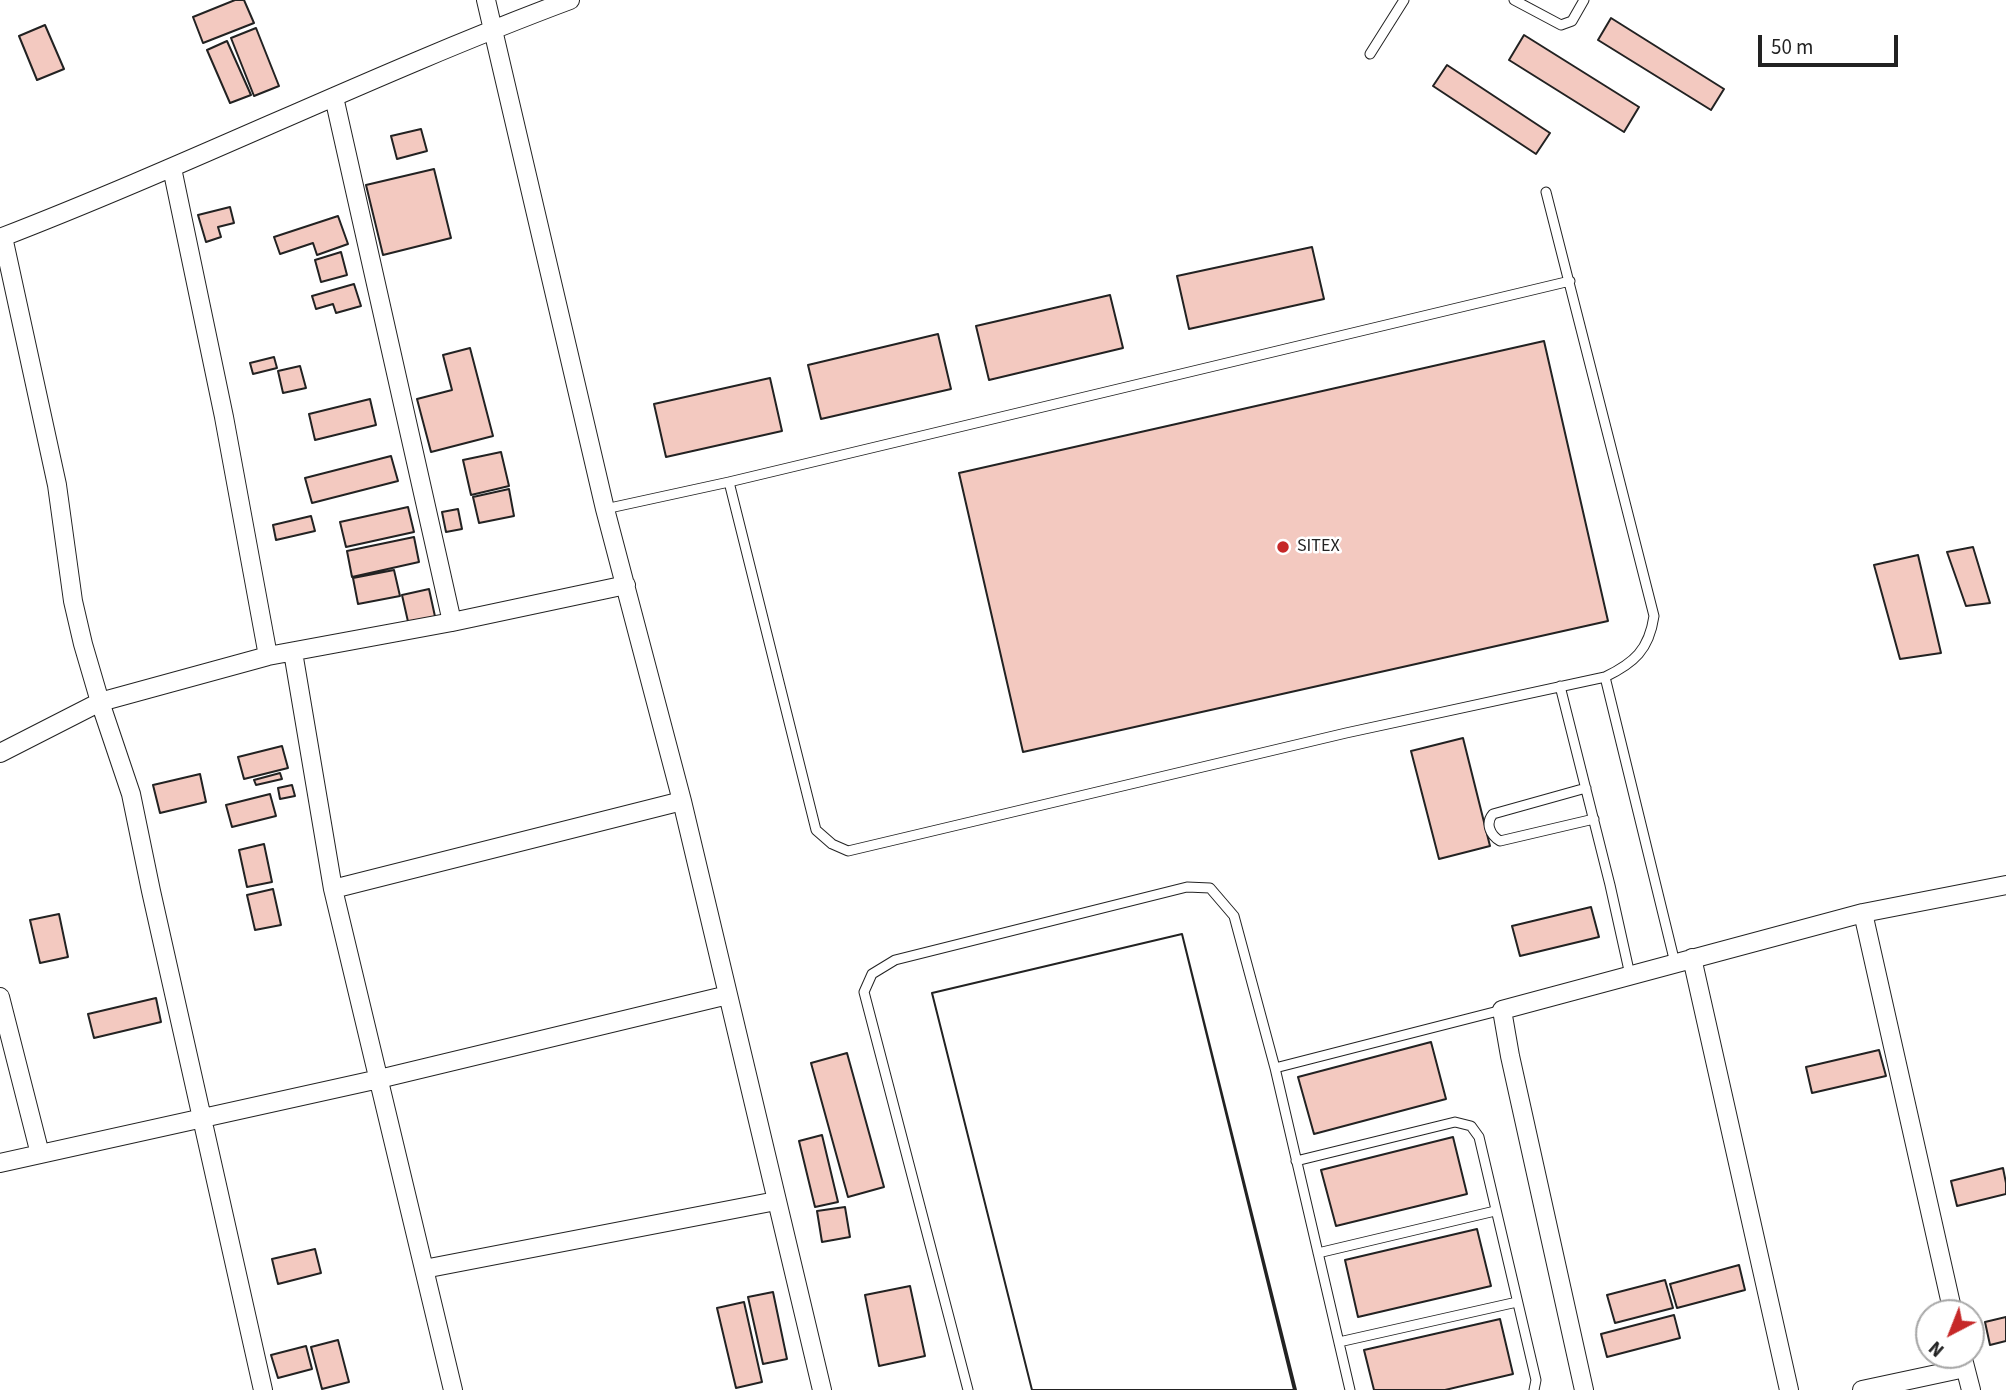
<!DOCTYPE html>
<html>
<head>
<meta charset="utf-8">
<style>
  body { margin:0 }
  #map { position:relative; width:2006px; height:1390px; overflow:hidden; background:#fff; font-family:"Source Sans 3",sans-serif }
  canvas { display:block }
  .north { position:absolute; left:1915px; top:1299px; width:70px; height:70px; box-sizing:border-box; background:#fff; border:2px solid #a7a7a7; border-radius:50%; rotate:222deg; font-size:19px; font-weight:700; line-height:28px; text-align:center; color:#222 }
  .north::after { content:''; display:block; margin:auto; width:24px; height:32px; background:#c62828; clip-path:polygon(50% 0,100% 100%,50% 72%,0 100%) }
  .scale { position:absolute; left:1758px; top:35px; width:140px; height:32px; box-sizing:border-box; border:4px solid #222; border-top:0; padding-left:9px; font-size:21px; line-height:24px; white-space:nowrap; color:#222; -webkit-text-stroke:5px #fff; paint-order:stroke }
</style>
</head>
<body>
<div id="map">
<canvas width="2006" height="1390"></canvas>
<div class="north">N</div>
<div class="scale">50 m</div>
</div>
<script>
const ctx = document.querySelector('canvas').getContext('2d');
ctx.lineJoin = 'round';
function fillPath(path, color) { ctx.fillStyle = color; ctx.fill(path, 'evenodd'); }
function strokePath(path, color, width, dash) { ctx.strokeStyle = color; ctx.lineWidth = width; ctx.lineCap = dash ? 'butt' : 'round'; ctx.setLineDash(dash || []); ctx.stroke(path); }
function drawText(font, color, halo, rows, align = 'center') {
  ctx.font = font + ' "Source Sans 3",sans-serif'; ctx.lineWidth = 5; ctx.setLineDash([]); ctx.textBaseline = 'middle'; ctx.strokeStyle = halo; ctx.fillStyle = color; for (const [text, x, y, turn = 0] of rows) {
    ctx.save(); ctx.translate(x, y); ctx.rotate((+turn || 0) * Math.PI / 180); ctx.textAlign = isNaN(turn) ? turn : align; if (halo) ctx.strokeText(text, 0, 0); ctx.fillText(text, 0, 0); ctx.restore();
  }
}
const building = new Path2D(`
  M235 0H244L254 23 203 43 193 17Z
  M1611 18 1724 89 1711 110 1598 40Z
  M45 25 64 69 37 80 19 36Z
  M256 28 279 86 254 96 231 38Z
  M1524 35 1639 107 1624 132 1509 60Z
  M227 41 251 95 230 103 207 50Z
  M1447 65 1550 133 1536 154 1433 86Z
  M421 129 427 151 397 159 391 136Z
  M434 169 451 238 383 255 366 185Z
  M230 207 234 223 218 227 221 237 206 242 198 215Z
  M338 216 348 244 317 255 313 243 280 254 274 237Z
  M1312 247 1324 299 1189 329 1177 276Z
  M341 252 347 275 321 282 315 260Z
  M354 284 361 306 336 313 333 304 316 309 312 296Z
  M1110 295 1123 348 989 380 976 326Z
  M938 334 951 389 821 419 808 365Z
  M1544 341 1608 621 1023 752 959 473Z
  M470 348 493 436 431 452 417 399 452 390 443 355Z
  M274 357 277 368 253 374 250 363Z
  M300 366 306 388 283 393 278 371Z
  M770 378 782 431 666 457 654 404Z
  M370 399 376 425 315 440 309 414Z
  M501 452 509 486 471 495 463 460Z
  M391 456 398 481 312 503 305 478Z
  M509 489 514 516 479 523 473 497Z
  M408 507 414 532 346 547 340 522Z
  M458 509 462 529 446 532 442 512Z
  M311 516 315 531 276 540 273 525Z
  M414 537 419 562 352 577 347 551Z
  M1973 547 1990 603 1966 606 1947 552Z
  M1918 555 1941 653 1900 659 1874 565Z
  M394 570 400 596 358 604 353 578Z
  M429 589 436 621 409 626 402 595Z
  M1463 738 1490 846 1439 859 1411 751Z
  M282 746 288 768 244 779 238 757Z
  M280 773 282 779 256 785 254 780Z
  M200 774 206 802 160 813 153 785Z
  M292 785 295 796 280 799 278 788Z
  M270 794 276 816 232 827 226 805Z
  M264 844 272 882 247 887 239 850Z
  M273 889 281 925 255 930 247 895Z
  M1591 907 1599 937 1520 956 1512 926Z
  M59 914 68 957 40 963 30 920Z
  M1182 934 1296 1390H1032L932 993Z
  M1182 934 1294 1390H1032L932 993Z
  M156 998 161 1022 94 1038 88 1014Z
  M1431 1042 1446 1099 1314 1134 1298 1077Z
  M1879 1050 1886 1076 1812 1093 1806 1067Z
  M847 1053 884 1187 848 1197 811 1063Z
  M822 1135 838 1202 815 1207 799 1141Z
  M1453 1137 1467 1194 1336 1226 1321 1170Z
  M2003 1168 2006 1183V1194L1957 1206 1951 1181Z
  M845 1207 850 1237 822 1242 817 1211Z
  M1477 1229 1491 1286 1358 1317 1345 1260Z
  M315 1249 321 1273 278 1284 272 1259Z
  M1739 1265 1745 1290 1677 1308 1670 1284Z
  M1665 1280 1673 1308 1615 1323 1607 1295Z
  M910 1286 925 1356 879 1366 865 1295Z
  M773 1292 787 1359 763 1364 748 1297Z
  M744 1302 762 1382 736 1388 717 1308Z
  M1674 1315 1680 1338 1607 1357 1601 1334Z
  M2006 1317V1341L1990 1345 1985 1322Z
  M1500 1319 1513 1374 1445 1390H1374L1364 1350Z
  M338 1340 349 1382 322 1389 311 1347Z
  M306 1346 312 1369 278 1378 271 1355Z`);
const lane = new Path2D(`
  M1514 0 1561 25 1572 21 1584 0
  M1370 54 1404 0
  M729 482 816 830 832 844 848 851 1346 733 1605 677C1634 663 1649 650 1654 616L1546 192
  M605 509 729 482 1570 281
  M1605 677 1675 963
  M1560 686 1610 885 1630 975
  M1586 788 1493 814C1485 823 1490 835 1500 841L1594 819
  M1275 1068 1502 1010
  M1296 1161 1455 1122 1471 1126 1479 1137 1536 1380 1534 1390
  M1318 1253 1495 1211
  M1339 1342 1517 1302
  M968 1390 864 992 872 974 895 960 1187 887 1210 888 1234 916 1275 1068 1350 1390`);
const street = new Path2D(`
  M486 0 605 509 682 801 822 1390
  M334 97 452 622
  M172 168 224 417 268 656
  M3 237 57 485 73 601 83 644 100 702 131 794 151 891 263 1390
  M0 238C192 164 377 72 570 0
  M293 652 333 889 453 1390
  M0 753 100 702 268 656 452 622 626 585
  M333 889 682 801
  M1863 913 1953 1313
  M1692 958 1789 1390
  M0 997 40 1154
  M0 1163 379 1079 728 995
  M424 1269 776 1201
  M1962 1355 1971 1390
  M1584 1390 1510 1056 1502 1010 1863 913 2006 885
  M1862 1390 1965 1368`);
const markers = [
  [1283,547,7,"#c62828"]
];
const poiNames = [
  ["SITEX",1297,547]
];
fillPath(building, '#f3c9c0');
strokePath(building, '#222', 2);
strokePath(lane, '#222', 11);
strokePath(street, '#222', 20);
strokePath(lane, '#fff', 9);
strokePath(street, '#fff', 18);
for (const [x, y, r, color] of markers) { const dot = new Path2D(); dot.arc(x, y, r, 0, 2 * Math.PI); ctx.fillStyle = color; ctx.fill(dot); strokePath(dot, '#fff', 2.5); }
drawText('18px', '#222', '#fff', poiNames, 'left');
</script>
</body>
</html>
